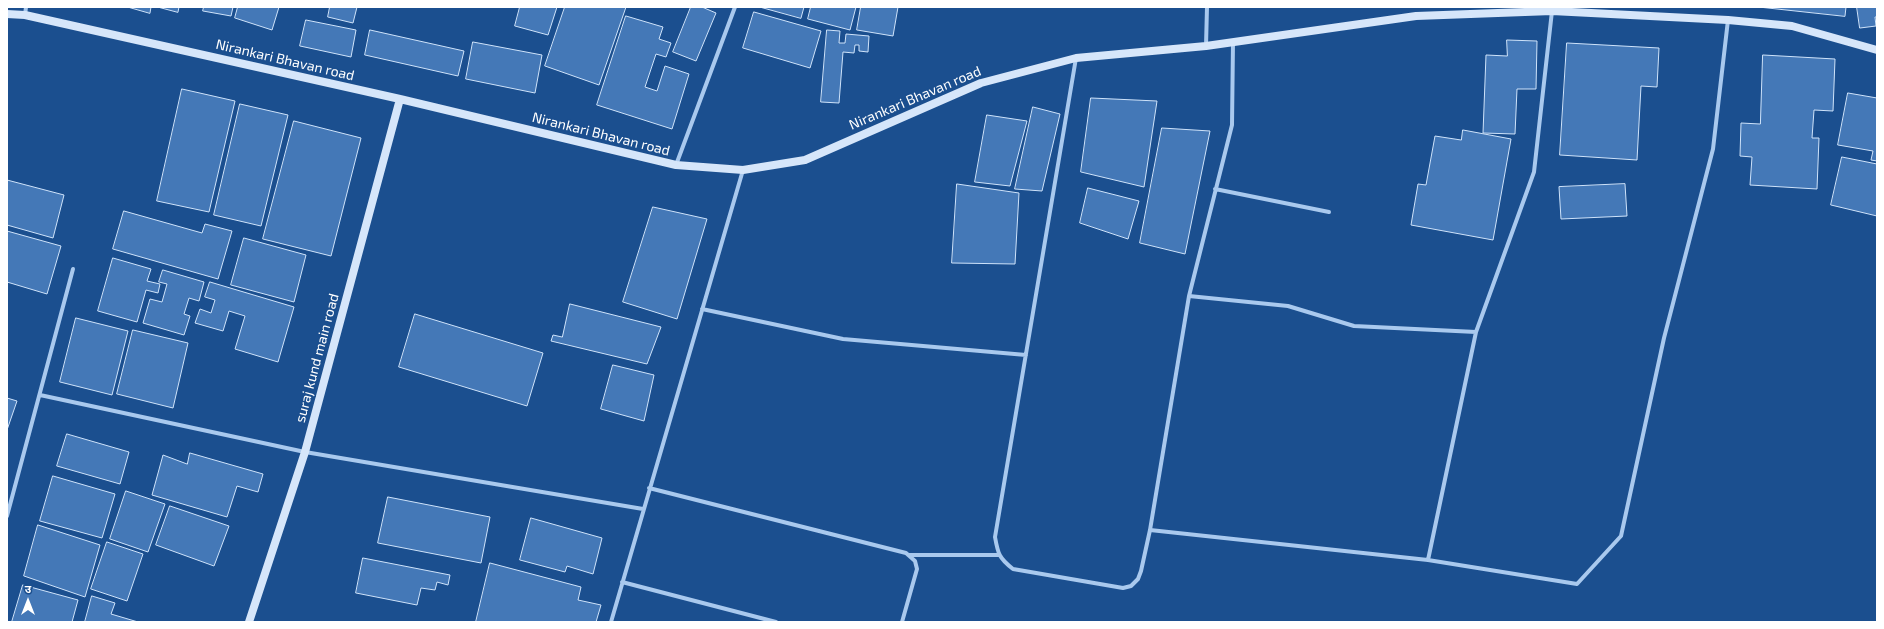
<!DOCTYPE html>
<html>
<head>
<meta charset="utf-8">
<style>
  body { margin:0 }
  #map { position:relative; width:1884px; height:629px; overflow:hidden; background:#1b4f8f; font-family:"Exo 2","Noto Sans Devanagari",sans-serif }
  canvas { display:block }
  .frame { position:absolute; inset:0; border:8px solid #fff; pointer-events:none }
  .north { position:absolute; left:8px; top:581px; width:40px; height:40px; -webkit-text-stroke:3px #1b4f8f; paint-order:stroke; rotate:0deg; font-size:11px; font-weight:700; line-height:16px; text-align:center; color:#fff }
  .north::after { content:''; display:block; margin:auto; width:14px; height:18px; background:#fff; clip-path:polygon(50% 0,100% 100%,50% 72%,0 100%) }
</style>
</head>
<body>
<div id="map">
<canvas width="1884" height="629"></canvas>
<div class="frame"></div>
<div class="north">उ</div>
</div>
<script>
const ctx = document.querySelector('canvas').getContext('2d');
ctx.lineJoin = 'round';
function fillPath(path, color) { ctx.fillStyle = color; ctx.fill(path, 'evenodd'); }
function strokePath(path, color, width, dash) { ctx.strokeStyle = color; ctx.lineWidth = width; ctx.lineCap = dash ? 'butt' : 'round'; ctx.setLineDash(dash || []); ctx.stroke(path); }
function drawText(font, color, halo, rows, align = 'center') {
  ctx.font = font + ' "Exo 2",sans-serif'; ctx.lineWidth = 3; ctx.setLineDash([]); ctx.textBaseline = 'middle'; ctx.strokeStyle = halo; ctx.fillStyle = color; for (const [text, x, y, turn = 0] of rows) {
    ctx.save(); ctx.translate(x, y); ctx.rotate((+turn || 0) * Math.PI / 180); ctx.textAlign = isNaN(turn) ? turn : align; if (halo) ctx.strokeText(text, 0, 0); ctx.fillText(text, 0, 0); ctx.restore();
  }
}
const building = new Path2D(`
  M128 7H151L150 13Z
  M158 7H179L178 12Z
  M204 7H233L231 16 203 11Z
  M238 7H279L272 30 235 18Z
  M330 7H357L353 23 328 17Z
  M520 7H557L548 35 515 26Z
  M565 7H626L599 85 545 66Z
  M691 7H702L716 13 696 61 673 52Z
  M760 7H804L801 18Z
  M811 7H856L850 30 808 19Z
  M861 7H898L893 36 857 30Z
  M1759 7H1846L1845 16Z
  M1857 7H1877V17H1875L1876 26 1860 28Z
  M754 12 821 31 810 68 743 48Z
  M626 16 663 27 659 39 671 43 666 57 656 54 645 87 657 91 665 66 689 74 672 129 597 105Z
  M306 20 356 30 351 57 300 46Z
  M370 30 464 51 458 76 365 55Z
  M827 30 840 31 839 43H845L846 34 869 36 868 52 859 51V45H855L854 53 843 52 839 103 821 102Z
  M1507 40 1537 41 1536 89H1517L1515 134 1483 133 1486 55 1507 56Z
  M473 42 542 55 535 93 466 79Z
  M1567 43 1659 48 1657 87 1641 86 1637 160 1560 155Z
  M1763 55 1835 59 1833 111 1814 110 1812 138H1819L1817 189 1750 185 1752 157 1740 156 1741 123 1760 124Z
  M182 89 235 101 209 212 157 201Z
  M1848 93 1877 98V161L1871 160 1873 151 1838 145Z
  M1091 98 1157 101 1144 187 1081 172Z
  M240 104 288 115 261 226 214 215Z
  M1033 107 1060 114 1042 191 1015 189Z
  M987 115 1027 121 1010 186 975 182Z
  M294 121 361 138 331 256 263 239Z
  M1162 128 1210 131 1185 254 1140 243Z
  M1463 130 1511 139 1493 240 1411 225 1418 184 1426 185 1435 136 1461 140Z
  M1842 157 1877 164V216L1831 205Z
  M7 180 64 195 53 238 7 225Z
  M957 184 1019 193 1015 264 952 263Z
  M1625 184 1627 216 1561 219 1559 187Z
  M1088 188 1139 201 1128 239 1080 223Z
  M653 207 707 219 677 319 623 302Z
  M124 211 202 233 205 224 232 231 218 279 113 249Z
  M7 231 61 246 47 294 7 282Z
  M244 238 306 255 294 302 231 285Z
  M113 258 151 269 147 281 160 284 158 293 146 290 137 322 98 311Z
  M163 270 204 282 199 301 189 298 184 314 190 316 184 335 143 323 150 299 162 302 167 284 159 282Z
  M210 282 294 307 278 362 235 349 245 316 229 311 223 331 195 323 200 309 211 313 215 300 205 297Z
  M570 304 661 327 647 364 551 341 553 335 562 337Z
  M415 314 543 353 527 406 399 367Z
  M76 318 128 331 112 395 60 382Z
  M133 330 188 343 173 408 117 394Z
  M613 365 654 375 644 421 601 409Z
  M7 398 17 401 7 430Z
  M67 434 129 452 120 484 57 466Z
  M190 453 263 474 258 492 237 486 227 517 152 495 163 455 187 464Z
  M53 476 115 494 102 538 40 521Z
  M126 491 165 504 148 552 110 539Z
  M388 497 490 517 481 563 378 543Z
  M170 506 229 526 214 566 156 545Z
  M531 518 602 538 593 574 567 566 565 572 520 560Z
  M38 525 100 545 85 597 24 576Z
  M107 542 143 554 127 601 91 589Z
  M363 558 450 575 448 585 437 582 435 590 421 588 417 605 356 593Z
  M490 563 581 587 578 600 601 605 596 622H476Z
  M23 585 78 600 72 622H12Z
  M92 596 115 603 111 614 138 622H85Z`);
const street = new Path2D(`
  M25 15 26 7
  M1206 46 1207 7
  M1076 58 995 537C998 554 999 558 1013 569L1123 588 1131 586 1138 579 1141 571 1150 530 1189 296 1232 125 1233 42
  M676 165 735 7
  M1215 189 1329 212
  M1189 296 1288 306 1354 326 1476 332
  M702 309 843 339 1026 355
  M40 395 305 452 643 509
  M649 488 906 553 915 561 917 569 902 622
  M7 516 73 269
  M1150 530 1428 560 1577 584 1621 536 1664 338 1713 149 1728 20
  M909 555H999
  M1428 560 1476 332 1534 172 1552 11
  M622 582 776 622
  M611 622 743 170`);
const secondary = new Path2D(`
  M7 14 25 15 400 99 676 165 743 170 805 160 981 83 1076 58 1206 46 1416 16 1552 11 1728 20 1792 26 1877 50
  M249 622 305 452 400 99`);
const streetNames = [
  ["Nirankari Bhavan road",285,60,13],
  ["Nirankari Bhavan road",915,98,-23],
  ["Nirankari Bhavan road",601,134,14],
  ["suraj kund main road",317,358,-75]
];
fillPath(building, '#4478b7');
strokePath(building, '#cfe3fa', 1);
strokePath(street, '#a9c9ee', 4);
strokePath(secondary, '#d6e6fa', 8);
drawText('14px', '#fff', '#1b4f8f', streetNames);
</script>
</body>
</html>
